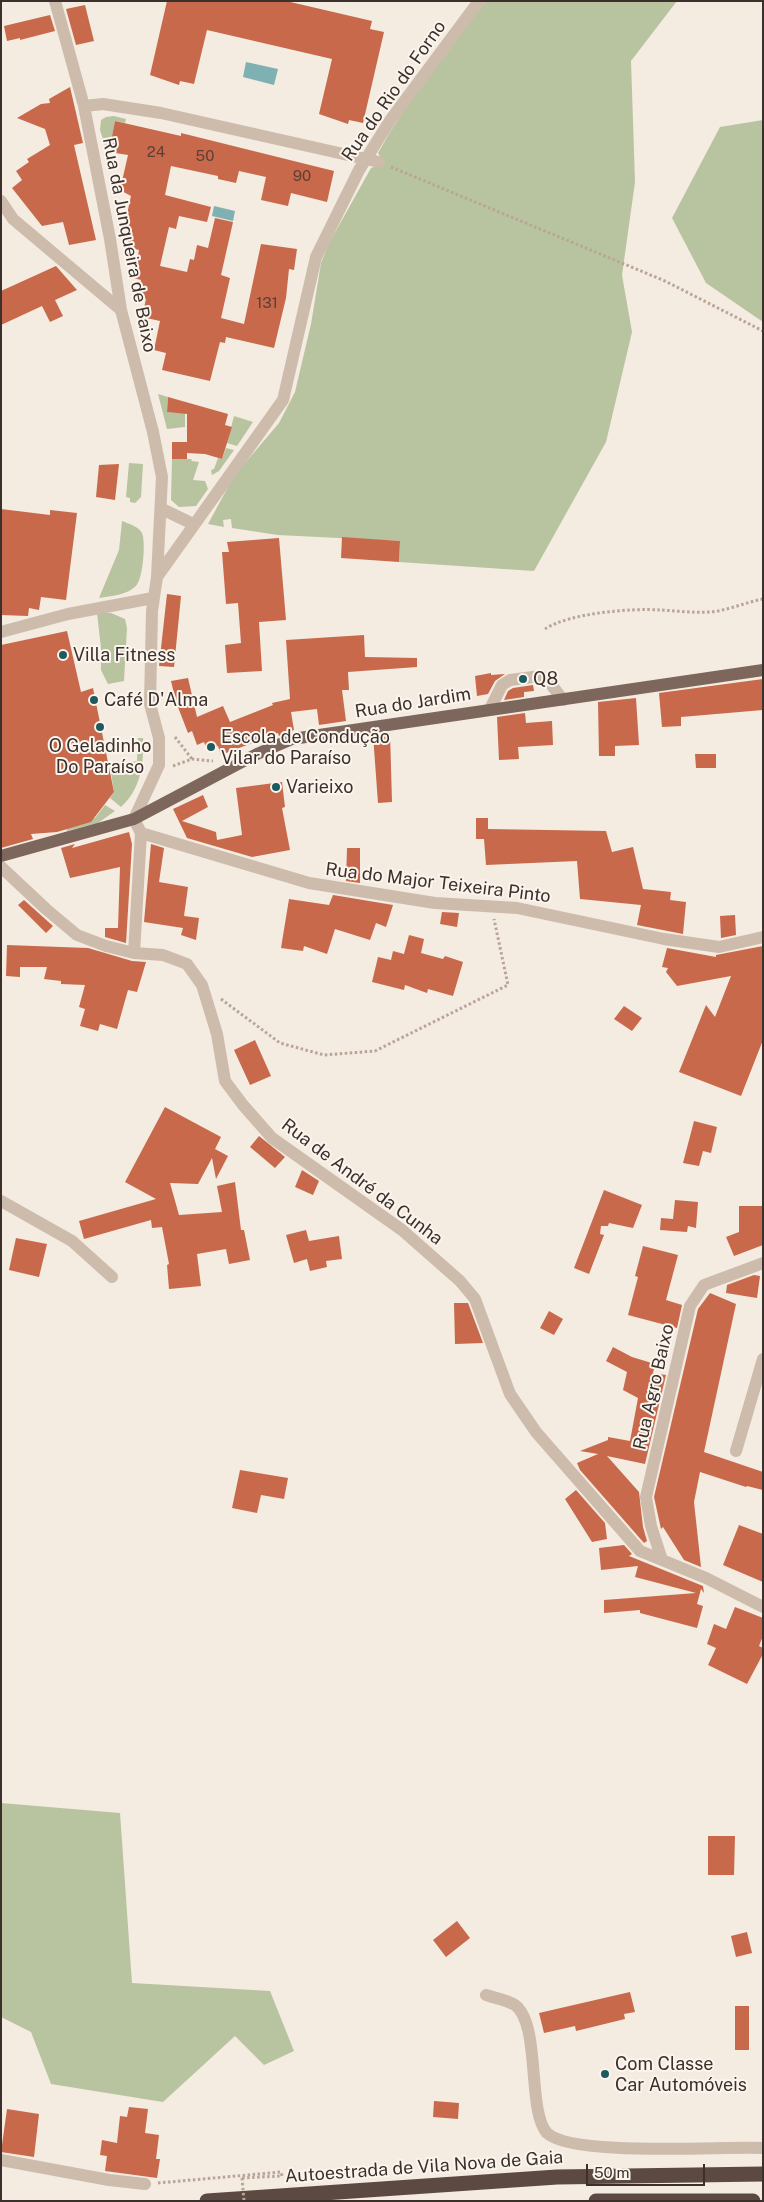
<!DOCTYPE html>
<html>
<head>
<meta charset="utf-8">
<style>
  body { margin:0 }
  #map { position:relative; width:764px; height:2202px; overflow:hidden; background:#f4ebe1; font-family:"Public Sans",sans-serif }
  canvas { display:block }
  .frame { position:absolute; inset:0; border:2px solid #3b302b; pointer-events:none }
  .scale { position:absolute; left:586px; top:2164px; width:119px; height:22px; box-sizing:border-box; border:2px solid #3b302b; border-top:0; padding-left:6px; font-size:15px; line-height:18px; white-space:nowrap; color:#3b302b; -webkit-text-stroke:4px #fbf5ee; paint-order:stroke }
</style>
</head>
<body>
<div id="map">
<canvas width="764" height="2202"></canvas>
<div class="frame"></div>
<div class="scale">50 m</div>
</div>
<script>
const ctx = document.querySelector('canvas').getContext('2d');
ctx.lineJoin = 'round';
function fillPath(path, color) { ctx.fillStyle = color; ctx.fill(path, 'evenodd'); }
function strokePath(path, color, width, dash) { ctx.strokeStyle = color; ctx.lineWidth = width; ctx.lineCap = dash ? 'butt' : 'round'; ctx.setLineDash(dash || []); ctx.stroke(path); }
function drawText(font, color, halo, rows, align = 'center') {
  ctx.font = font + ' "Public Sans",sans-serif'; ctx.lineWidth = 4; ctx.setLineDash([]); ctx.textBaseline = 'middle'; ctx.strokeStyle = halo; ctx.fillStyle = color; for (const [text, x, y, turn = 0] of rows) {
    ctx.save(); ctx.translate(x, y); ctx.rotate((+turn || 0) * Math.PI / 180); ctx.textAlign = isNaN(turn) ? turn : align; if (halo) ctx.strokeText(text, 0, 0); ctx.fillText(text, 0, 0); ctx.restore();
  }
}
const green = new Path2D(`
  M486 1H677L631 61 635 182 622 275 632 332 606 442 534 571 399 562 400 541 278 535 232 528 231 519 223 520 224 527 208 524 234 476 279 423 295 392 311 324 321 263 328 245 371 168 377 166 381 158 378 153C408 98 448 50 486 1Z
  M114 116 126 119 125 123 115 121 110 149 106 148 100 130 101 120 106 117Z
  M763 120V322L706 283 672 218 720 127Z
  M158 394 168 397 167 412 185 413V427L167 429Z
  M234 416 253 422 237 446 227 443Z
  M226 448 234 450 219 471 212 475 211 470 214 469 218 458 222 459Z
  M172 459H191L192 461 199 462 193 480 205 481 208 489 196 506 179 507 171 500Z
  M129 463 143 464 141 497 135 503 130 502V498L126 497Z
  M122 521C129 524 138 526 142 533 146 542 143 579 136 586 127 595 111 596 99 598L119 550Z
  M97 613H111L125 619 127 628 124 681 108 684 101 670V648Z
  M138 738H143C144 764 141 789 121 807L110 798 114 792 110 767 137 761Z
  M105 805 115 811 98 823 67 831 66 826 95 818Z
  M1 1803 120 1813 132 1983 270 1991 294 2051 264 2065 235 2036 163 2102 51 2084 31 2032 1 2017Z`);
const water = new Path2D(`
  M246 62 278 69 274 85 243 77Z
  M214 206 235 211 233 221 212 216Z`);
const building = new Path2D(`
  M167 1H286L372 21 370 29 384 32 363 123 349 120 348 124 319 114 332 59 207 30 194 84 180 81 179 85 150 75Z
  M85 5 94 41 76 45 66 9Z
  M50 15 55 31 20 40V38L7 41 4 26Z
  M70 87 83 143 74 145 96 240 69 245 63 222 42 226 12 188 22 180 16 171 29 162 27 159 50 145 45 129 17 118 41 104 50 103 49 99Z
  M115 121 181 136V133L334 171 327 202 291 193 288 206 261 200 266 177 239 171 236 183 218 179V176L171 166 165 195 211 207 207 222 179 216 176 229 169 227 160 266 187 272 190 259 194 260 197 245 208 248 215 218 233 222 221 275 230 278 221 318 244 324 261 244 297 249 294 270 289 269 286 298 274 348 226 337 225 343 220 342 210 381 162 370 166 353 154 350 160 321 142 317 146 299 137 297 141 280 134 278 139 250 127 247 131 230 124 228 131 196 120 190 128 155 109 152Z
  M56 266 77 290 55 300 63 316 50 322 42 306 1 325V291Z
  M168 397 228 414 225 425 232 427 222 459 205 454 187 453V459H172V442H187V414L167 412Z
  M119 464 115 500 96 497 99 465Z
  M1 509 50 515V510L77 513 66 600 41 597 39 610 29 608 28 616 1 615Z
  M342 537 400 541 399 562 341 558Z
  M279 538 286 620 259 622 262 671 227 673 225 645 241 643 238 603 226 604 222 552H229L227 542Z
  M167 594 181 596 174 667 159 666Z
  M67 631 81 692 93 688 114 792 91 822 57 832 31 834 33 839 1 848V645Z
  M364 635 365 657 417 658V667L348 672 349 690H342L346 721 319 725 317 709 291 712 294 730 279 736 278 733 221 755 218 746 207 750 204 742 197 745 192 731 188 733 176 702 171 681 188 678 197 717 223 706 230 722 273 705 272 703 290 699 286 640Z
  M491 673V675L505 674 495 681 488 694 477 696 475 676Z
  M763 679V710L681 717V726L662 727 659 693Z
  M533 685 534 691 524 692V697L504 700 508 691 513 688Z
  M636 698 639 745 615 746V756H599L598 702Z
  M525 713 526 723 552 721 553 745 518 747 519 759 499 760 497 717Z
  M390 733 392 802 378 803 373 735Z
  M695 754H716V768H696Z
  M282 782 285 807 282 808 290 850 252 857 187 838 173 809 203 795 208 807 182 821 216 832 217 840 242 835 236 788Z
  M476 818H488V829L606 831 612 852 633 847 643 889 671 892 670 900 686 902 683 934 637 925 641 905 580 899 577 861 486 865 484 839H476Z
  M129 832 132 844 126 943 105 937V928H118L120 867 70 878 61 848 75 844 72 848Z
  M151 844 164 848 159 882 188 887 184 916 199 918 196 940 181 935 183 928 144 922Z
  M347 848H360V883L346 881Z
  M333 895 393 905 386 927 376 923 370 940 335 929 327 954 304 946 303 951 281 948 289 899 329 905Z
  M24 900 53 926 46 933 18 905Z
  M442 912 459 913 457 927 440 924Z
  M735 915 736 935 721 938 720 916Z
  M409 935 424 939 421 953 443 959 445 956 463 962 453 996 428 989 427 993 405 985 404 990 372 982 378 957 391 960 393 951 404 954Z
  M7 945 88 948 132 961 146 962 137 992 128 990 117 1029 100 1024 98 1031 80 1026 85 1009 79 1007 85 985 61 984V981L44 979 47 967H20V977L6 976Z
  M763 946V1040L741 1096 679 1072 706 1005 715 1017 731 976 677 986 666 972 668 968 662 967 667 948 716 957V955Z
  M624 1006 642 1018 632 1031 614 1019Z
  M255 1040 271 1076 250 1085 234 1050Z
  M165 1107 221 1137 215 1149 228 1156 216 1179 212 1158 198 1184 170 1183 179 1215 222 1212 217 1186 235 1182 241 1230H244L250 1260 229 1264 226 1249 197 1254 201 1286 169 1289 167 1265 169 1264 162 1227 152 1228 151 1220 84 1239 79 1221 156 1199 125 1182Z
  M694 1121 717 1127 711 1153 703 1151 699 1166 683 1163Z
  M259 1136 285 1157 275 1168 250 1147Z
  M302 1170 319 1181 313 1195 295 1187Z
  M604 1190 642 1205 633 1228 609 1223 608 1226H601L600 1234 604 1235 589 1274 574 1268Z
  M675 1200 698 1202 696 1228 688 1226 687 1232 660 1230 661 1218 673 1219Z
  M739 1206H763V1245L734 1256 726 1237 739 1232Z
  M306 1230 309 1241 339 1236 342 1259 326 1261 327 1267 310 1271 307 1259 294 1263 286 1235Z
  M16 1238 47 1244 39 1277 9 1270Z
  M643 1246 678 1255 666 1300 682 1305 677 1328 628 1315 638 1277 635 1276Z
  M754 1275 760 1276 757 1298 726 1293 727 1285Z
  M710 1293 736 1304 704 1452 763 1472V1490L747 1486 746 1487 700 1472 694 1502 701 1567 684 1560 663 1527 661 1529 654 1497 698 1309Z
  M454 1303H468L483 1343 455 1344Z
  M549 1311 563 1319 554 1335 540 1328Z
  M613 1347 632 1357 655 1364 653 1373 666 1375 645 1464 607 1456 639 1492 643 1527 647 1541 644 1543 580 1470 577 1463 598 1454 580 1451 608 1440V1437L630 1441 638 1398 623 1390 627 1372 606 1361Z
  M240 1470 288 1478 284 1499 261 1495 257 1513 232 1508Z
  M576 1490 605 1523 607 1539 592 1542 565 1499Z
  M739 1525 763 1534V1582L723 1565Z
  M624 1545 632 1554 629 1556 703 1586 704 1593 701 1589 697 1604 703 1606 697 1628 640 1613V1610L604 1613V1600L696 1593 635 1577 638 1566 601 1570 599 1548Z
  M735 1607 763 1618V1636L759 1646 763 1648V1654L747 1684 708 1665 716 1648 707 1644 714 1624 726 1629Z
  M708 1836H735L734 1875H708Z
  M457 1921 470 1938 446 1957 433 1940Z
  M747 1932 752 1953 736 1957 731 1936Z
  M630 1992 635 2012 624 2014 625 2019 576 2031 575 2026 544 2033 539 2013Z
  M735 2006H749V2050H735Z
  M434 2101 459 2103 458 2119 433 2117Z
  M129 2107 148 2109 145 2133 159 2135 156 2159H160L157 2178 105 2171 107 2156 100 2155 102 2140 117 2143 120 2116 127 2117Z
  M7 2109 39 2114 34 2157 1 2152Z`);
const path = new Path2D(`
  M391 167 665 281 763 331
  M545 629C569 613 631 608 661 610 680 611 699 614 718 611 733 608 748 602 763 599
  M175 737 192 759
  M173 766 192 759 213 761
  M221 999 280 1043 324 1055 375 1051 508 985 494 919
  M158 2183 281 2172 282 2176 242 2178`);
const minor = new Path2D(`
  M55 1 84 106 110 239 121 310 153 432 162 477 157 577 152 611 150 704 159 738V765L134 819 141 833 134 953
  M84 106 103 104 161 113 379 162
  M1 201 13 219 121 310
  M162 509 193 524
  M157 577 283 400 316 257 359 170 391 119 479 1
  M1 632 68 614 153 598
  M490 709 502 685 510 680 541 676 547 679 563 700
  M141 833 309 883 435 903 517 908 664 939 719 947 763 937
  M1 867 46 909 77 935 106 946 134 953 163 955 187 964 202 985 217 1034 225 1081 243 1105 272 1138 402 1230 460 1281 475 1299 510 1394 536 1432 640 1551 706 1578 763 1607
  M1 1201 72 1241 112 1277
  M736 1451 763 1359
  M662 1560 651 1526 646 1497 690 1306 704 1285 763 1263
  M486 1995C495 1998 507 2000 515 2005 541 2024 527 2112 547 2133 572 2157 723 2146 763 2148
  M1 2160 109 2180 145 2184`);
const major = new Path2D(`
  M1 856 134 819 257 754 292 739 763 670`);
const highway = new Path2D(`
  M207 2201 557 2177 763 2174
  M596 2201H753`);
const pathBridge = new Path2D(`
  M242 2178 244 2201`);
const markers = [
  [63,655,5,"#1f5a5e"],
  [523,679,5,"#1f5a5e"],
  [94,700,5,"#1f5a5e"],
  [100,727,5,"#1f5a5e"],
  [211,747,5,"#1f5a5e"],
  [276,787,5,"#1f5a5e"],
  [605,2074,5,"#1f5a5e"]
];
const numberNames = [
  ["24",156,152],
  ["50",205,156],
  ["90",302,176],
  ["131",267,303]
];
const streetNames = [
  ["Rua do Rio do Forno",394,91,-55],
  ["Rua da Junqueira de Baixo",129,245,79],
  ["Rua do Jardim",413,703,-9],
  ["Rua do Major Teixeira Pinto",438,883,7],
  ["Rua de André da Cunha",362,1182,37],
  ["Rua Agro Baixo",654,1387,-77],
  ["Autoestrada de Vila Nova de Gaia",424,2167,-4]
];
const poiNames = [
  ["Villa Fitness",73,655],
  ["Q8",533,679],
  ["Café D'Alma",104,700],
  ["Escola de Condução",221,737],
  ["Vilar do Paraíso",221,758],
  ["O Geladinho",100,746,"center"],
  ["Do Paraíso",100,767,"center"],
  ["Varieixo",286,787],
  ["Com Classe",615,2064],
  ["Car Automóveis",615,2085]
];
fillPath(green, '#b8c4a0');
fillPath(water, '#7fb0b2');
fillPath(building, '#c8694b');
strokePath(path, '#b9a596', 3, [2.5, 2.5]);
strokePath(minor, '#cdbbac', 12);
strokePath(major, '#7d675c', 12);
strokePath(highway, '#5c4a42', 15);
strokePath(pathBridge, '#b9a596', 3, [2.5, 2.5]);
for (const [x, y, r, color] of markers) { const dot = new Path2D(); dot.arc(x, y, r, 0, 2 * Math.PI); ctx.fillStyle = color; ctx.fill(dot); strokePath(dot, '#fbf5ee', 2); }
drawText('15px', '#5e3e33', null, numberNames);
drawText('18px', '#3b302b', '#fbf5ee', streetNames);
drawText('18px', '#3b302b', '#fbf5ee', poiNames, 'left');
</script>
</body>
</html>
